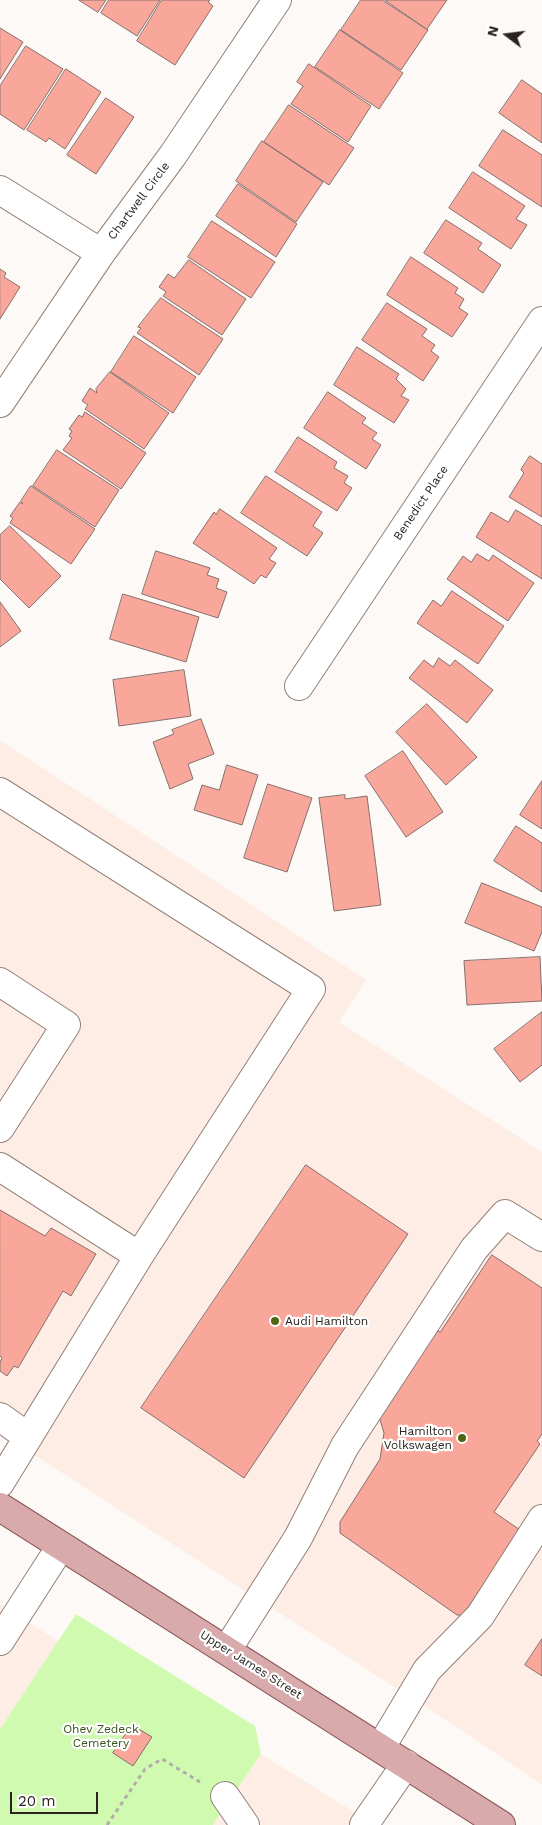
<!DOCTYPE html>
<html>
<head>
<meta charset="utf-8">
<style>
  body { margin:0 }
  #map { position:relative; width:542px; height:1825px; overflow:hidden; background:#fdf9f7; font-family:"Work Sans",sans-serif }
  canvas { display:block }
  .north { position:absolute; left:482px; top:10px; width:50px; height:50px; -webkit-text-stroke:4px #fff; paint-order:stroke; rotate:285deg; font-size:14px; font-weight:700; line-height:20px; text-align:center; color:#2a231f }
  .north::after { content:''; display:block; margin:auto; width:18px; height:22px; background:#2a231f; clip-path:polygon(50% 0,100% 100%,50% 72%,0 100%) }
  .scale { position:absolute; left:10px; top:1792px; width:88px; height:22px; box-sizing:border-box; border:2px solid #2a231f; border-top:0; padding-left:6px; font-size:15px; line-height:18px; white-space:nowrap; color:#2a231f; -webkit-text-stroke:4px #fff; paint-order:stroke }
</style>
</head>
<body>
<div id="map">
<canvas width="542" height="1825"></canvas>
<div class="north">N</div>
<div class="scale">20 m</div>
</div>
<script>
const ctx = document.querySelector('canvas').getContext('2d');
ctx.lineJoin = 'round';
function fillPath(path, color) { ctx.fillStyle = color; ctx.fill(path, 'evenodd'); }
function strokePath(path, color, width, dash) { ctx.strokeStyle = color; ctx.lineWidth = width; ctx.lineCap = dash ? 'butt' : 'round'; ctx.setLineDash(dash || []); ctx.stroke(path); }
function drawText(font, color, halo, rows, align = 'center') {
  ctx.font = font + ' "Work Sans",sans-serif'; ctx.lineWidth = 4.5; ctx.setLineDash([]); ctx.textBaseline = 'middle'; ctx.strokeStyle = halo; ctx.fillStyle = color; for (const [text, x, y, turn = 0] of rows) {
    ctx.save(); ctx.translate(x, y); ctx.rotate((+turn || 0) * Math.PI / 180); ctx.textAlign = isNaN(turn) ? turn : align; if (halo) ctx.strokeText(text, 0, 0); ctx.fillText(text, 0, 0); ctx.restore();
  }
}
const built = new Path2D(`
  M0 740 366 980 339 1022 542 1152V1785L458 1728 0 1433Z
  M0 1604 58 1641 0 1729Z
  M261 1754 375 1825H213Z`);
const green = new Path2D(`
  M76 1614 255 1726 261 1754 213 1825H0V1729Z`);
const building = new Path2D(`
  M79 0H106L98 12Z
  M109 0H160L137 36 101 13Z
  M162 0H210L208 2 213 6 175 65 137 41Z
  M361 0H382L428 30 401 70 341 30Z
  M385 0H447L427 29Z
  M0 28 23 42 0 79Z
  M340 30 403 73 379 109 315 67Z
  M26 46 63 69 24 130 0 114V86Z
  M309 64 371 106 348 142 291 104 303 86 297 82Z
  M66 69 101 92 65 149 49 138 46 142 27 130Z
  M522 80 542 94V143L499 113Z
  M106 98 134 117 96 174 67 155Z
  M289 105 354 148 329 185 264 142Z
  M503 130 542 155V207L479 166Z
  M262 141 323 182 296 222 236 181Z
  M473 172 525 206 516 219 527 225 511 249 449 208Z
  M238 184 297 224 276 257 216 216Z
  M446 220 482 243 478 249 501 265 483 293 424 253Z
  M212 221 275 262 251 298 188 257Z
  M411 257 458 288 455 293 464 299 459 308 468 314 452 337 387 295Z
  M189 260 246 299 222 335 163 296 166 292 159 287 168 274 174 278Z
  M0 269 6 273 4 277 20 287 0 319Z
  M161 298 223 339 199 375 137 333 141 328 138 327Z
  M387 303 427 329 422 336 435 345 431 351 439 357 423 381 362 340Z
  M134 336 196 377 173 413 111 372Z
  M357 347 399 374 396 379 406 389 401 396 409 400 394 423 334 385Z
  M110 372 169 413 144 449 85 409 88 405 82 401 90 388 97 393 96 389Z
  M328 392 366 418 362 423 377 433 372 439 381 445 366 469 304 428Z
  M85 412 146 453 121 489 63 450 72 438 69 436 72 431 69 429 79 415 82 417Z
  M298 437 337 462 334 468 348 476 344 483 352 488 337 511 275 472Z
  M57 450 119 490 95 527 33 486Z
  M530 456 542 464V517L509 497 524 473 521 470Z
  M266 476 322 512 313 526 323 533 307 556 241 513Z
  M31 486 95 529 71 564 10 523 13 518 10 516 20 502 23 504 21 501Z
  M220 509 277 548 269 559 276 563 266 578 261 575 254 584 193 543 214 512 216 514Z
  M516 510 542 526V579L476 537 491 512 508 522Z
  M10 526 61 576 29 608 0 579V535Z
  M156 551 210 568 207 575 219 579 216 588 227 592 218 618 142 594Z
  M477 554 489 561 493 555 534 583 508 621 447 579 463 556 471 562Z
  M452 591 504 626 478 664 417 623 433 600 441 606Z
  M123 594 199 617 186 662 110 639Z
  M0 602 21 631 0 647Z
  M439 658 450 666 455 660 493 690 467 723 409 678 424 660 433 667Z
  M184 670 191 716 119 726 113 680Z
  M427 704 477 757 446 785 396 732Z
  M201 719 214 754 188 764 193 779 170 789 153 742 174 734 172 730Z
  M403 751 443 812 406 837 365 776Z
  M227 765 258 775 242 825 194 810 202 785 219 790Z
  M542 781V829L520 815Z
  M268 784 312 798 287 872 244 858Z
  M345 795V799L367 796 381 905 334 911 319 798Z
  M516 826 542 843V892L494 861Z
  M482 883 542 907V932L534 951 465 923Z
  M540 957 542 1001 467 1005 464 961Z
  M542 1012V1065L520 1082 494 1049Z
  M306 1165 408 1234 244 1478 141 1408Z
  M0 1210 45 1236 51 1228 96 1254 71 1296 63 1291 18 1368 14 1366 7 1376 0 1371V1362L2 1358 0 1356Z
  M492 1255 542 1288V1434L537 1441 540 1444 494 1512 520 1530 463 1615H457L340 1533V1522L380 1459 384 1433 378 1413 435 1329 440 1332Z
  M542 1639V1676L525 1665Z
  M132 1725 152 1737 133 1766 113 1753Z`);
const path = new Path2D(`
  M107 1825 145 1769 162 1759 200 1782`);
const minor = new Path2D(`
  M0 190 101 253
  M0 403 101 253 173 155 277 0
  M299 686 542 321
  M0 792 311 989 139 1256
  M0 982 66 1025 0 1128
  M0 1167 139 1256 0 1483
  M0 1417 28 1437
  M0 1641 61 1546
  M227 1650 298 1538 345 1446 474 1249 505 1214 542 1237
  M381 1747 427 1670 480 1616 542 1519
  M225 1796 245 1825
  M364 1825 406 1764`);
const major = new Path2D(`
  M0 1507 501 1825`);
const markers = [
  [275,1321,5,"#506511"],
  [462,1438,5,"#506511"]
];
const streetNames = [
  ["Chartwell Circle",139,201,-53],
  ["Benedict Place",421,503,-56],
  ["Upper James Street",251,1665,32]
];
const poiNames = [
  ["Audi Hamilton",285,1321],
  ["Hamilton",452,1431,"right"],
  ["Volkswagen",452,1445,"right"]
];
const parkNames = [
  ["Ohev Zedeck",101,1729],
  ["Cemetery",101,1743]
];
fillPath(built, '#feede5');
fillPath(green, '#d1fab1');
fillPath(building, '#f9a79a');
strokePath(building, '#85706d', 1);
strokePath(minor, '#928077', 30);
strokePath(major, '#8a5657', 30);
strokePath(path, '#b1aca9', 3, [4, 4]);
strokePath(minor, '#fff', 28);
strokePath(major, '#d8aaac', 28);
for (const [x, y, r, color] of markers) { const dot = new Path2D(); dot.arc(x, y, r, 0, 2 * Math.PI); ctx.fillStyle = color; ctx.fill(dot); strokePath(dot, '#fff', 2); }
drawText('12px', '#2a231f', '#fff', streetNames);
drawText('12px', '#2a231f', '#fff', poiNames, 'left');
drawText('12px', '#365318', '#fff', parkNames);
</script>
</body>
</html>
